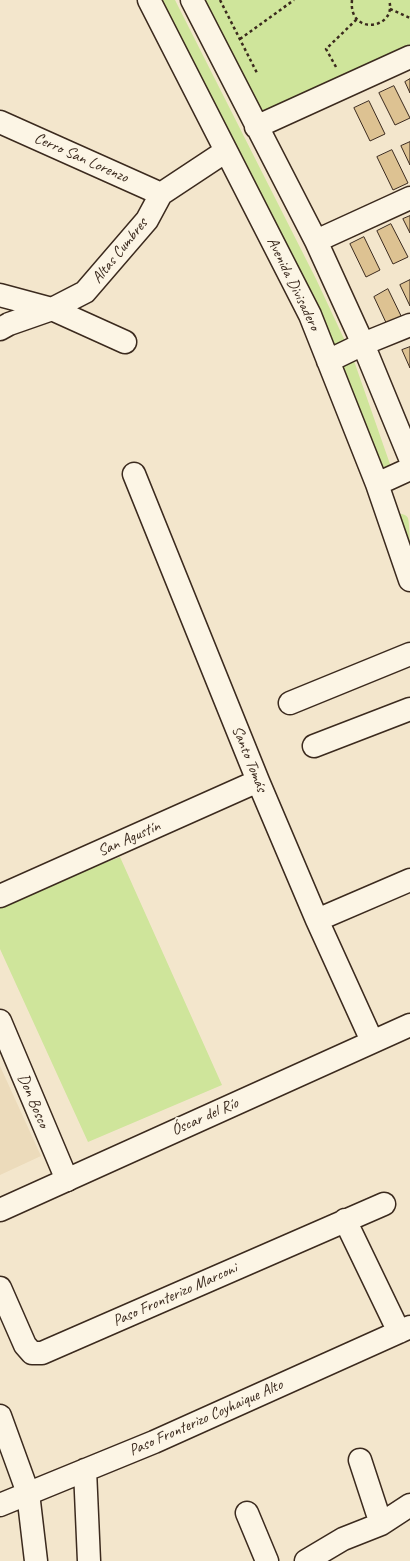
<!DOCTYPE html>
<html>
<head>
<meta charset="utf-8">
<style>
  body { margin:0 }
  canvas { display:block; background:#f3e6cc }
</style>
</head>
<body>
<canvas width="410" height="1561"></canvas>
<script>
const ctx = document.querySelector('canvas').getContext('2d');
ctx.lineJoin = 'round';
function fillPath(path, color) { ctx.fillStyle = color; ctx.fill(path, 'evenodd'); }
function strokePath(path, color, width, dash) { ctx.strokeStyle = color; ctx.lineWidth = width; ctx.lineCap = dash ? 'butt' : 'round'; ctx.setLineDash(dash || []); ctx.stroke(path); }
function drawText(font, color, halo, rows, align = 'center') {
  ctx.font = font + ' Caveat,sans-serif'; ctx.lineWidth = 4; ctx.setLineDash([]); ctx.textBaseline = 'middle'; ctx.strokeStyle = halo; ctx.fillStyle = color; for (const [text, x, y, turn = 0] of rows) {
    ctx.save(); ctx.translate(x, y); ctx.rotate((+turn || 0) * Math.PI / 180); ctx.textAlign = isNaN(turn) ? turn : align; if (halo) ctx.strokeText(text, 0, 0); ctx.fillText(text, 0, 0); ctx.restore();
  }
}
const built = new Path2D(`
  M0 1066 41 1156 0 1175Z`);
const green = new Path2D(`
  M162 0H175L316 279 353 358 391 467 383 474 254 181Z
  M204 0H410V48L262 117Z
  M400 514C404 514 406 515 408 518 410 526 410 556 410 566L396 516Z
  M120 857 222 1085 88 1142 0 949V903Z`);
const building = new Path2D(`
  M410 79V93L405 82Z
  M394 86 410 118 395 125 379 93Z
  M369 101 385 134 370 141 354 108Z
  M410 142V165L401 146Z
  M392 150 408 183 393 190 377 157Z
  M410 216V233L403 219Z
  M391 224 408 257 393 264 377 231Z
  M364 237 380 270 366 277 350 244Z
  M410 280V306L400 285Z
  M388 289 404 322 389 329 374 297Z
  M410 347V368L402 350Z`);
const path = new Path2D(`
  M220 0 257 73
  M352 0C348 37 398 29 389 0
  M390 9 410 18
  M240 39 294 0
  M336 67 326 49 357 19`);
const street = new Path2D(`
  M149 0 310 315 377 484 410 580
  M192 0 316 241 363 344 410 458
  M0 122 161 194
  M256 127 410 57
  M316 241 410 198
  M0 295 52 309 125 342
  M0 329 9 324 52 309 85 292 147 220 161 194 226 151
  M328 361 363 344 410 325
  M134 474 258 781 317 920 372 1041
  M377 484 410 469
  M290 703 410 654
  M314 746 410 709
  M0 896 258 781
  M317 920 410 880
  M0 1021 67 1180
  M345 1220 399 1332
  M0 1288 25 1345 32 1353H42L384 1204
  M0 1416 28 1493 36 1561
  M360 1460 381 1524
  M85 1470 89 1561
  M0 1505 154 1442 410 1327
  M247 1513 267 1561
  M306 1561 343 1539 381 1524 410 1505`);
const secondary = new Path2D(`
  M0 1210 410 1025`);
const streetNames = [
  ["Cerro San Lorenzo",81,158,24],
  ["Altas Cumbres",120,251,-51],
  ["Avenida Divisadero",293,284,64],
  ["Santo Tomás",249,759,68],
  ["San Agustín",129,839,-24],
  ["Don Bosco",33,1101,67],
  ["Óscar del Río",205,1117,-24],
  ["Paso Fronterizo Marconi",175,1295,-24],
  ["Paso Fronterizo Coyhaique Alto",206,1418,-24]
];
fillPath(built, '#ecdbbb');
fillPath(green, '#cfe59b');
fillPath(building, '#ddc292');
strokePath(building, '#3b2a1e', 1);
strokePath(street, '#3b2a1e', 25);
strokePath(secondary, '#3b2a1e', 25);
strokePath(path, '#3b2a1e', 2.5, [3, 3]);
strokePath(street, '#fcf5e5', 22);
strokePath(secondary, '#fcf5e5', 22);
drawText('16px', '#3b2a1e', '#fcf5e5', streetNames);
</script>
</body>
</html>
